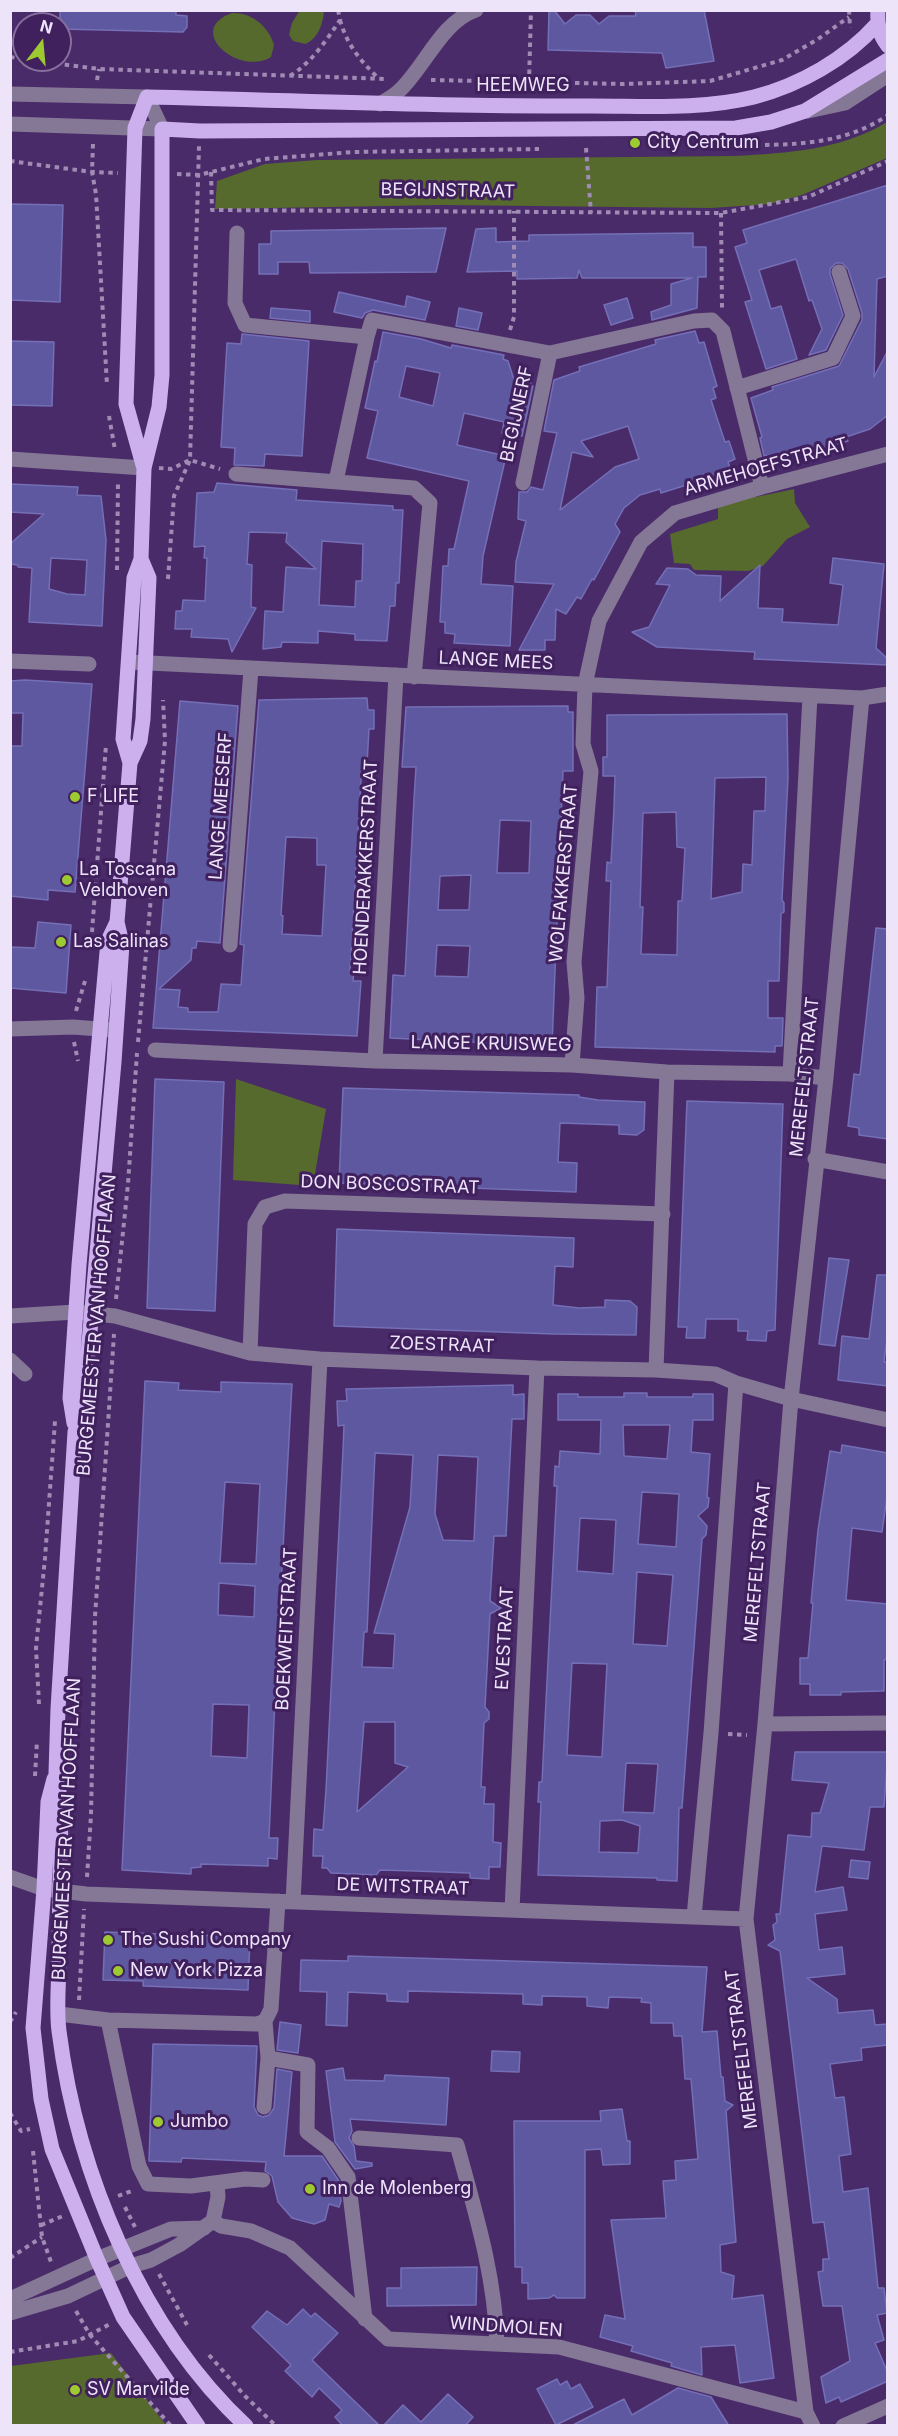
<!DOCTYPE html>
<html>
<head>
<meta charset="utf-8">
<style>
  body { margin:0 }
  #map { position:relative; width:898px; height:2436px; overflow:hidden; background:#4a2b69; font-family:Inter,sans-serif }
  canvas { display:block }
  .frame { position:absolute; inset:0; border:12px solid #ede4fa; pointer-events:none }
  .north { position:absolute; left:12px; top:12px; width:60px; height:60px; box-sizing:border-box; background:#40205d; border:2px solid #856e9c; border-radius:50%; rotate:16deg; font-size:16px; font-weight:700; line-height:24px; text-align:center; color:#ede4fa }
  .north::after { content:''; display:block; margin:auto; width:21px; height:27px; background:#9dca30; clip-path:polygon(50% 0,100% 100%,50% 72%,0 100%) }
</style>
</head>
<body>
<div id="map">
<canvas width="898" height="2436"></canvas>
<div class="frame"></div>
<div class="north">N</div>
</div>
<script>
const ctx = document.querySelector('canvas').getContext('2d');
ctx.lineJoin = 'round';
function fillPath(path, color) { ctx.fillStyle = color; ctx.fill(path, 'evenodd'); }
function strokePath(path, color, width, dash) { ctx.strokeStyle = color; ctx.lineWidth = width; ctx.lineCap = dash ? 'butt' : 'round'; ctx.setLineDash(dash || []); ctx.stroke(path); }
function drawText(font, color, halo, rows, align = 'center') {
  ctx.font = font + ' Inter,sans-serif'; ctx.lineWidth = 6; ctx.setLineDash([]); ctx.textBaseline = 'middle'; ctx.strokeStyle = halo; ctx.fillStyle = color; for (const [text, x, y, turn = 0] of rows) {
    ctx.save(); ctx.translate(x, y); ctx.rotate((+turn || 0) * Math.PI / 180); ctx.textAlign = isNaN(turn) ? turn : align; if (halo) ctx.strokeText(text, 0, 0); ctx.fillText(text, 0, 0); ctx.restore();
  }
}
const green = new Path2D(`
  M300 10 324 11C323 24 318 39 305 44L293 41 289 35 292 23Z
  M232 13C252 12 269 27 274 45L271 57C239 77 184 30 232 13Z
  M887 122V158L802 195 770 204 711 208 443 205 215 209 217 181 265 164 317 160 735 156C788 153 841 150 887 122Z
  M794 489 795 503 810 527 787 539 763 566 748 571 694 570 690 564 674 563 670 534 718 519V501L753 492 756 497Z
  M236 1079 326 1109 313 1186 233 1180Z
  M111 2353 166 2425H11V2366Z`);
const building = new Path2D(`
  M60 10H176V15L187 16V27L183 32 60 29Z
  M549 10H554L565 24 576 15H590L599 24 609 16H636L635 10H704L714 61 666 68 662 53 548 50Z
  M888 185V276L877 279 874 377 888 350V415L870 429 846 437 848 441 804 455 802 451 776 459 775 454 764 456 760 438 762 437 751 398 773 390 772 387 839 366 862 320V313L848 269 842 263H836L830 269V274L843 315 826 350 809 355 822 329 812 300 809 301 796 259 759 270 771 309 781 306 797 359 766 369 745 302 752 300 735 247 747 243 743 230Z
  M10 204 63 205 60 302 10 300Z
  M446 228 436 272 310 273 309 262H278V274H259V244H271V231Z
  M496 228V242L529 241V235L693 233V247H706V277H698L697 308 652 320 651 312 671 305V284L692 278H582L579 270 577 278 517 279V271L467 272 476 229Z
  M339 292 405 307 407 296 430 302 425 320 373 310 365 313 362 318 334 312Z
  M627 298 633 318 611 325 604 305Z
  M271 308 310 311V322L270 318Z
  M459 308 482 313 478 330 456 326Z
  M695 331 699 343 704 342 717 386 713 388 716 398 711 400 725 442 729 441 735 459 728 462 731 471 661 493 660 489 640 495 624 508 615 524 620 532 594 580 592 579 581 599 577 597 566 614 556 609 555 640H545V650H519L554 584 515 582 516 562 526 521 518 519 519 492H527L531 487 543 490 557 433 544 431 554 380 580 371 579 367 656 344 655 340ZM628 426 639 459 615 467 560 510 572 452 593 457 581 441Z
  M383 332 421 339 451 348 452 345 504 355 503 359 508 361 516 386 531 381 530 387 533 386 522 436 502 433 504 422 464 413 457 445 506 456 483 556 481 584 513 586 510 646 454 643 455 634 445 633V622H440L443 566H448L449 549H454L469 481 367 458 378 411 365 408 375 361 377 362ZM406 366 440 373 433 406 399 397Z
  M242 334 309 341 302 456 265 454 264 466 234 465 235 448 221 447 227 343 241 344Z
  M10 341 54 342 52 406 10 405Z
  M217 483 297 490 296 500 393 506V510H403L399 583H396L395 606H390L387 641 355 640V634L318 631V643L282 642 281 647 263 649 265 611 283 612 286 567 316 569 286 542 287 533 249 532 247 564 252 565 251 607 256 608 232 652 228 639 191 637 192 629H175L176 611H182L183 600 205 601 207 558H204L205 546 194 547 197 493 214 492ZM322 541 363 544 362 581H356L355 607 319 605Z
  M10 484 78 487 77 495 101 496 106 540 102 626 29 622 32 568 18 567V565L10 564V544L44 514 10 512ZM51 558 87 560 85 595 67 594 49 589Z
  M833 558 884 564 876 648 888 659V665L754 659 755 652 657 647 632 632 649 627 670 585 656 584 667 568 688 569 696 575 721 576 720 601 760 565 758 608 783 609 782 622 838 625 843 585 830 583Z
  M25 680 92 684 75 892 48 890V900L10 896V746H22L23 713H10V681Z
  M367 698 368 710H374V729H369L367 764 362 763 350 971H354L353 981H361L357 1036 153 1028 180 701 238 706 220 943 197 941 196 948H192L191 960 159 989 180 990 178 1007 188 1008V1012H218L221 984 241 985 244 945 240 944 259 700ZM286 837 317 838V865H326L322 936 282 934 283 916 281 915Z
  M568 706V712H573V771H563L552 1046 390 1038 393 975 405 976 414 799 416 767H402L406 707ZM500 820 531 821 529 873H497ZM471 875 469 910H438L440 876ZM437 945 470 946 468 977 435 976Z
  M787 714 788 778 782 900 784 903V912L781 914 779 981H768V1018H783L782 1046H775V1052L595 1047 597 987H607L611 881H606L607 862 611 863 614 809 615 776H603V757H607V715ZM766 777 765 811H754L752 865 743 864 742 892 711 899 715 778ZM676 812 677 847 685 848 682 901H678L677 955 641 954 643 907H640L643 813Z
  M38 922 71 925 66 993 10 988V947L35 948Z
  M876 928 888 929V1139L859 1135V1128L848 1126 854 1074 860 1075Z
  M155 1079 224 1082 215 1311 147 1308Z
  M343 1088 579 1095V1097L598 1100 645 1102 644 1130 637 1135 619 1134V1125L560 1123 558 1162 577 1163 576 1192 339 1183Z
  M687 1101 783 1104 775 1330 767 1331 766 1341 747 1340 748 1331H738V1319H706L705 1338H686L687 1327H678Z
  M337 1229 574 1238 573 1267 555 1266 553 1305 579 1308 605 1307V1300L630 1301 637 1307 636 1335 554 1334 334 1326Z
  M829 1258 849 1260 835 1346 819 1344Z
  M877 1275H888V1331L884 1362H888V1386L838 1380 842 1336 869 1339Z
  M145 1381 179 1383 178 1390 221 1392V1382L292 1384 276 1677 281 1678V1687L279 1698H275L269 1838H278L277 1859 268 1858V1866L201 1864V1867L191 1868V1874L122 1870ZM225 1482 260 1484 256 1564 220 1563ZM219 1583 255 1586 254 1617 218 1615ZM213 1704 249 1705 247 1758 211 1756Z
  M513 1385V1395L524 1394V1419H512L506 1536H494L490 1601 501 1608 490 1614 485 1707 489 1712V1719L484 1723 481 1787H485L484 1804H494L493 1842 501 1843 500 1867H489V1879L470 1878V1873L415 1871 380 1870 376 1875 331 1873 327 1868H322L323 1856H313L314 1829 323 1830 326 1790 343 1450 344 1425 338 1426 337 1401H347L346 1389ZM375 1453 413 1455 410 1507 374 1633 395 1634 393 1668 362 1667 364 1632H367ZM438 1455 478 1457 474 1541 443 1540 435 1514ZM364 1722H395V1763L408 1767 357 1812Z
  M624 1393H647V1397H693V1394H713V1420H693L691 1452 710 1454 707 1497 709 1498 708 1507 698 1516 707 1526 706 1535 702 1539 682 1808H679L677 1881 657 1880V1878L538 1875 541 1802H538L539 1782H542L546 1701 557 1486H554L555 1466 559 1467 560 1451 600 1454 601 1420H558V1394H578V1397H624ZM623 1425H670L667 1459 624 1456ZM642 1492 679 1494 676 1547 638 1544ZM580 1518 616 1520 613 1574 577 1571ZM637 1572 673 1575 667 1646 633 1644ZM572 1663 607 1664 602 1757 567 1755ZM626 1763 658 1764 654 1813 623 1812ZM622 1820 640 1826 638 1853 599 1852 600 1821Z
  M842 1445 888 1453V1490L882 1532 852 1528 846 1600 888 1604V1659L884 1660V1691L841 1692V1695H810V1684H800V1658H808L813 1603H811L818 1530 830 1451 841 1453Z
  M795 1752H888L884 1807H870L864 1850 822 1846 815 1892 843 1887 847 1910 815 1914 819 1950 842 1947 845 1974 807 1978 837 1999 838 2013 873 2010 875 2025 888 2024V2045L861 2048 862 2060 830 2064 835 2098 844 2097 851 2154 839 2156 843 2192 868 2188 878 2288H884L887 2313 877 2315 884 2340 875 2343 888 2373V2381L841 2402 839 2397 826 2403 821 2377 850 2361 842 2306H823L818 2272 823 2271V2259H829L824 2222 813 2223 780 1951 768 1945 775 1940 773 1925 777 1922 776 1914H780L788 1835 811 1837 812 1813H820L829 1783 792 1780Z
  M851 1860 870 1862 868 1879 849 1877Z
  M105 1932 250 1937 248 1990 143 1986V1981L103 1980Z
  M348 1956 707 1967 702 2032 717 2031 721 2077H723L725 2101 733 2105 726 2111 736 2242 720 2245 721 2272 734 2276 732 2299 763 2295 774 2378 740 2383 735 2345 701 2347 702 2375 671 2366 672 2363 631 2351 633 2346 600 2337 605 2315 625 2319 611 2220 666 2218 663 2181 676 2180 675 2161 698 2159 691 2079H685L682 2036H674L673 2023H651V2003L641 2002 642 1998 609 1997 608 2008 587 2006V1997L542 1996V2005L523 2004V1994L408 1991V2002L387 2001V1994L348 1992 347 2026 326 2025 327 1992 300 1991 301 1960 348 1961Z
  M280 2022 301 2025 298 2053 277 2050Z
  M153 2044 257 2046 254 2107 258 2115 263 2117 269 2115 274 2108 277 2069 292 2072 284 2156H322L339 2181 341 2201 339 2207 329 2204 325 2220 314 2224 292 2218 278 2202 272 2176 265 2171 266 2162 182 2158 181 2162 149 2161Z
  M492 2051 520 2052 519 2072 491 2071Z
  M343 2068 345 2080 384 2081 385 2075 449 2078 446 2125 350 2119 352 2131 349 2138 354 2146 356 2161 372 2163V2166L355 2169 335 2142 326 2071Z
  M622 2109 627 2141H630V2164L603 2165 601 2149 585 2150V2298H557L554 2295 549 2298 528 2299V2283H522V2267H515L514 2121H601L600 2111Z
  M477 2267 476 2305 387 2306V2288H401V2268Z
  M303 2309 311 2317 315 2313 338 2333 312 2360 380 2426H343L335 2417 342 2410 319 2388 312 2397 285 2371 291 2365 252 2327 267 2311 287 2325Z
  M557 2379 560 2385 567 2381 571 2389 580 2384 593 2407 556 2425 537 2389Z
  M678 2388 711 2397 729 2426H571L624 2399 632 2415Z
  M448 2394 473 2417 465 2426H383L403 2405 421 2422Z`);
const path = new Path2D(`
  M849 10 850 28
  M340 20C347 45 360 60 378 78
  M10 57 24 59
  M29 60 99 69 387 79
  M290 76C312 62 326 41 340 20L338 10
  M97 80 99 69
  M431 80 624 84 710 81 782 60 818 39 849 17
  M529 83 531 10
  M93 144 92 172 96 194 107 385
  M747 145C796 145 846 144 888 115
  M586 148 591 213
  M10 161 92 172 118 173
  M211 172 212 210 721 213 808 197 888 161
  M177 174 199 175 264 159 353 152 539 149
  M721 213 722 308
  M510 330 514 317V211
  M109 416 115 450
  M159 468 171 469 190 460 220 469
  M117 570 118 482
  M168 579 174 496 190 460 199 146
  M92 932 106 745
  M76 1011 85 981
  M74 1042 78 1061
  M138 1042 165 741 163 700
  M116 1299 128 1184 137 1053
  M39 1704 36 1648 45 1558 55 1421
  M728 1734 747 1735
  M35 1776 37 1741
  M87 1877 91 1815 95 1617 114 1334
  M79 2000 84 1909
  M10 2022 16 2012
  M10 2113 21 2131 30 2129
  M33 2151 42 2237 51 2262
  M118 2196 134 2190
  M125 2207 135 2227
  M41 2225 63 2216
  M10 2258 42 2237
  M159 2274 187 2325
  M76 2311 90 2335 171 2426
  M10 2352 78 2341 110 2324
  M209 2355 245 2396 276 2426`);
const minor = new Path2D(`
  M10 94 147 97 162 129 10 124
  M380 104C386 100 394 96 399 91 425 67 441 22 476 10
  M808 111 845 103 888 75
  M237 233 235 303 245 325 367 337 372 320 550 353 694 321 712 320 723 331 762 487
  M737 388 833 358 853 316 839 272
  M10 459 144 468
  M236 474 414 488 430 503 414 677
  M336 481 367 337
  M523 483 550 353
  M10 661 89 664
  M129 662 862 698 888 694
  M230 945 251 669
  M10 1029 73 1027 112 1030
  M155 1050 375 1061 572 1065 667 1072 790 1074 826 1078
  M375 1061 396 675
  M572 1065 577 998 574 962 591 771 583 744 585 685 599 621 641 542 675 513 762 487 888 454
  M790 1074 810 696
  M815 1159 888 1172
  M10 1316 76 1312 115 1316 250 1353 320 1359 537 1368 656 1370 715 1374 736 1383 791 1399 888 1420
  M250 1353 255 1224 265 1207 285 1201 663 1214
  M10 1360 25 1374
  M656 1370 667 1072
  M765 1724 888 1723
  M10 1877 44 1889 86 1894 746 1919
  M293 1902 320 1359
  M512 1910 537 1368
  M694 1917 711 1733 736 1383
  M59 2014 108 2020 139 2166 148 2184 191 2186 245 2179 263 2180
  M108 2020 257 2024 265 2021
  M268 2058 308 2065 307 2132 328 2148 348 2177 365 2319
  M264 2107 268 2058 265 2021 271 2009 278 1901
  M359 2138 457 2145C475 2211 495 2275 497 2344
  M213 2221 221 2226 251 2231 290 2248 388 2339 559 2347 806 2412
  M10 2299 97 2259 171 2229 204 2228
  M10 2313 68 2296 131 2266 151 2260 179 2245 213 2221 218 2197 217 2183
  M813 2426 806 2412 746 1919 765 1724 791 1399 826 1078 862 698
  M843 2426 888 2406`);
const major = new Path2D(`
  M878 10C877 25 879 34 888 46
  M143 465 126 404 135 128 147 97C290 100 434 107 578 106 636 105 697 111 754 97 800 85 846 59 877 24
  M141 559 149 578 143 719 140 741 130 763 117 922 122 944 114 1062 84 1399 75 1432 58 1709 56 1773 61 1805C60 1856 60 1907 59 1959 59 1982 56 2008 59 2031 77 2173 141 2328 246 2426
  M130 763 123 739 134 578 141 559 144 468 159 407 162 375V129L200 131 736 128 771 122 805 111 888 60
  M74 1423 70 1398 79 1265 108 941 117 922
  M54 1779 48 1802 44 1889 33 2028 41 2099 52 2149 97 2259 123 2317 198 2426`);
const markers = [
  [635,143,6,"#9dca30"],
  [75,797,6,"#9dca30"],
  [67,880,6,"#9dca30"],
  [61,942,6,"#9dca30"],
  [108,1940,6,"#9dca30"],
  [118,1971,6,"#9dca30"],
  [158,2122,6,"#9dca30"],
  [310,2189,6,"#9dca30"],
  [75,2390,6,"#9dca30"]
];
const streetNames = [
  ["HEEMWEG",523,86],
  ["BEGIJNSTRAAT",448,191,1],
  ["BEGIJNERF",517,414,-78],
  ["ARMEHOEFSTRAAT",766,467,-16],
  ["LANGE MEES",496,661,3],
  ["LANGE MEESERF",221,806,-86],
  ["HOENDERAKKERSTRAAT",366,867,-87],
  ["WOLFAKKERSTRAAT",564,873,-85],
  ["LANGE KRUISWEG",491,1044,1],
  ["MEREFELTSTRAAT",805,1077,-84],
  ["DON BOSCOSTRAAT",390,1185,2],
  ["BURGEMEESTER VAN HOOFFLAAN",97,1325,-85],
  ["ZOESTRAAT",442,1345,2],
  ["MEREFELTSTRAAT",758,1562,-85],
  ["BOEKWEITSTRAAT",287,1629,-87],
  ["EVESTRAAT",505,1638,-87],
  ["BURGEMEESTER VAN HOOFFLAAN",67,1829,-87],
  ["DE WITSTRAAT",403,1887,2],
  ["MEREFELTSTRAAT",742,2049,-97],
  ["WINDMOLEN",506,2327,4]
];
const poiNames = [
  ["City Centrum",647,143],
  ["F LIFE",87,797],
  ["La Toscana",79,870],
  ["Veldhoven",79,891],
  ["Las Salinas",73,942],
  ["The Sushi Company",120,1940],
  ["New York Pizza",130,1971],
  ["Jumbo",170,2122],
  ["Inn de Molenberg",322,2189],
  ["SV Marvilde",87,2390]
];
fillPath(green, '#556a2c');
fillPath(building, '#5e58a1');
strokePath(building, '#746fb6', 1.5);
strokePath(path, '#9f8bb4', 4, [4.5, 4.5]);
strokePath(minor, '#857796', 15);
strokePath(major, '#ccb0ee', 15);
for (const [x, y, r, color] of markers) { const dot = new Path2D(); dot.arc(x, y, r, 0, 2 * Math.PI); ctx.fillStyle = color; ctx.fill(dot); strokePath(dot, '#40205d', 2); }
drawText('18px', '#ede4fa', '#40205d', streetNames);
drawText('18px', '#ede4fa', '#40205d', poiNames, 'left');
</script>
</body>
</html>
